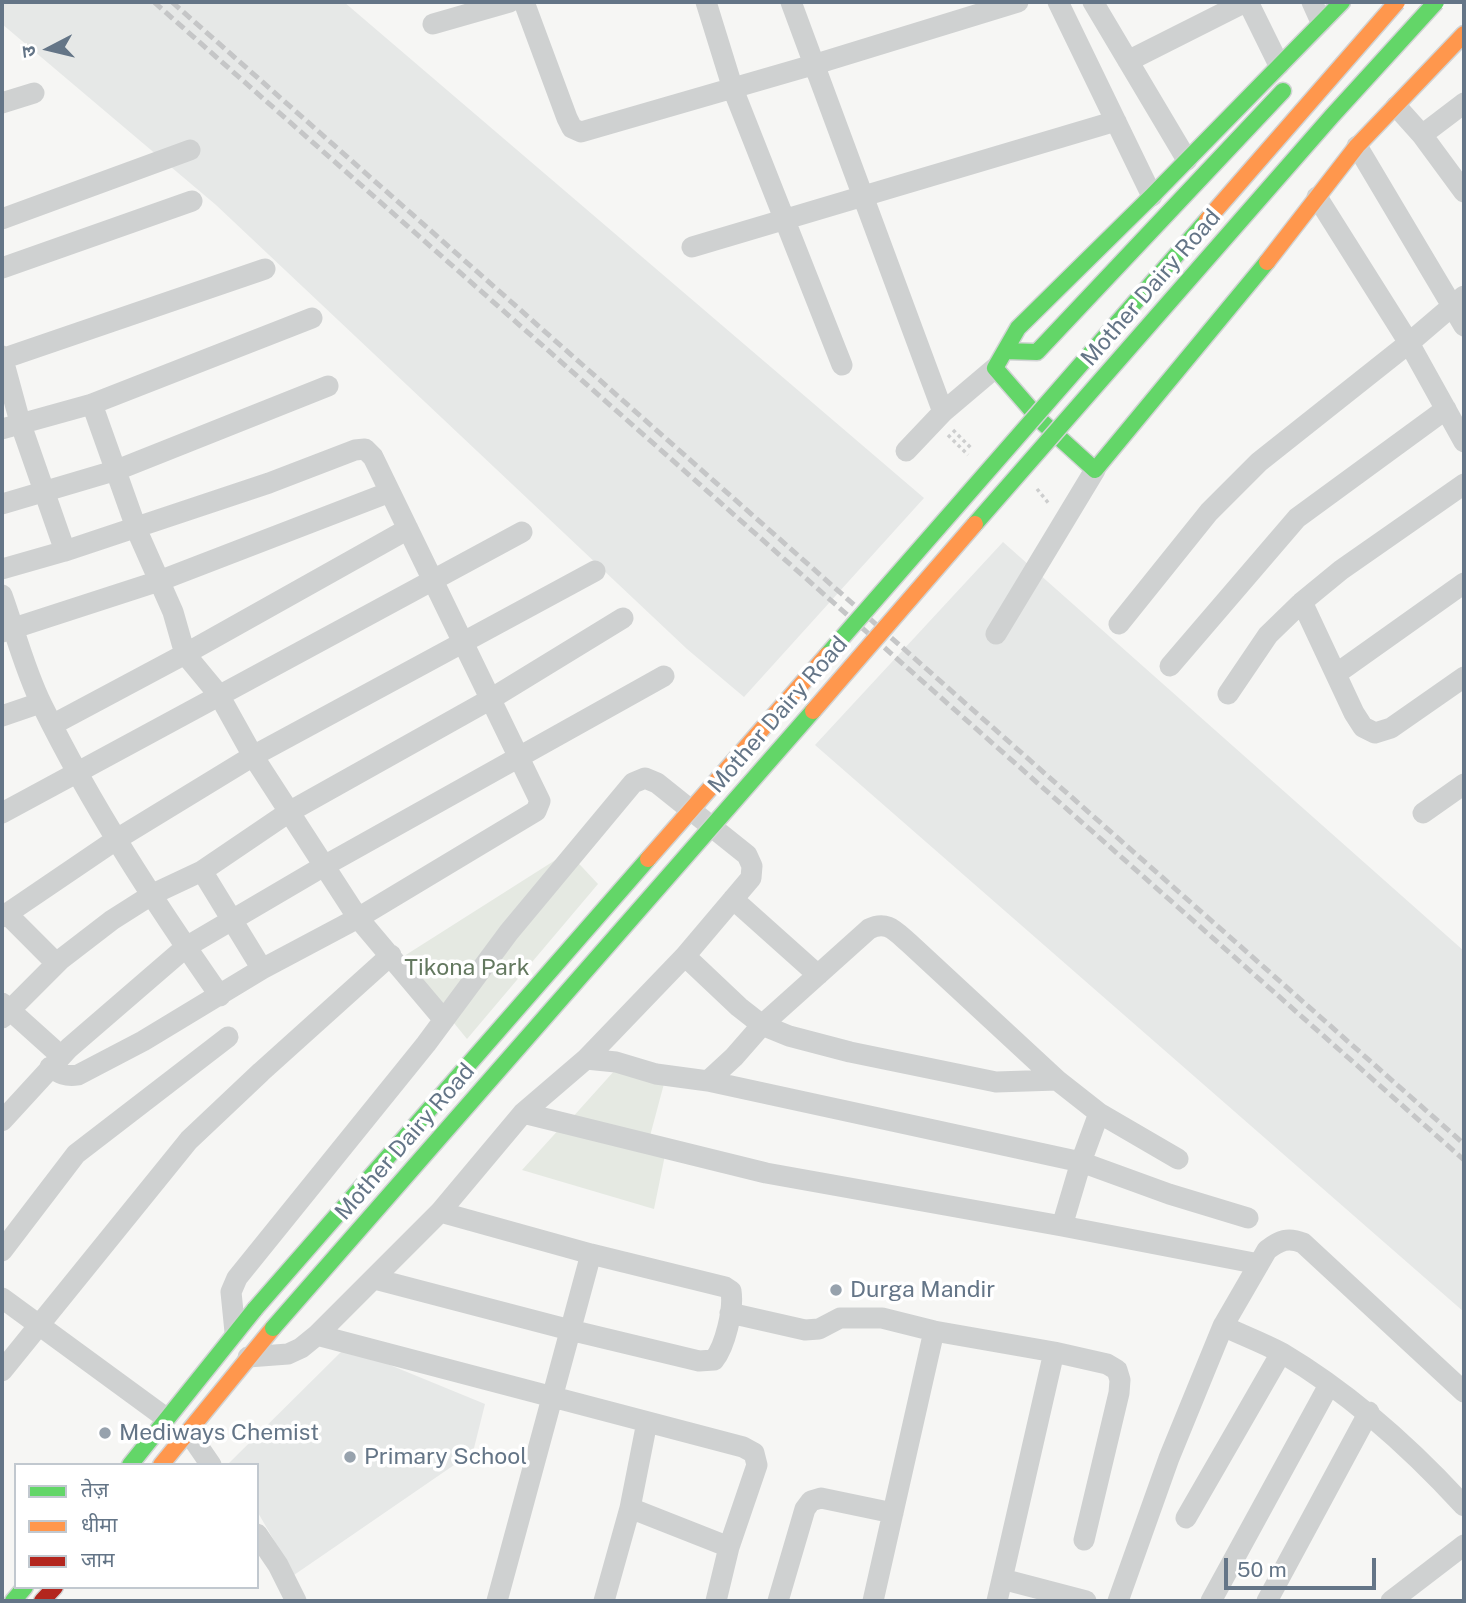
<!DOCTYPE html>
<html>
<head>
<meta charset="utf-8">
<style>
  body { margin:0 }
  #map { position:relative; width:1466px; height:1603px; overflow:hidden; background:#f6f6f4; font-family:"Public Sans","Noto Sans Devanagari",sans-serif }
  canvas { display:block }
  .frame { position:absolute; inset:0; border:4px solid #647587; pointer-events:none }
  .legend { position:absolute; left:14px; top:1463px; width:245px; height:126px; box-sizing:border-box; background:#fff; border:2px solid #c1c8cf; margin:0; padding:9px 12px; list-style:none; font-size:21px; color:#647587 }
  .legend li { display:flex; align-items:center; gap:14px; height:35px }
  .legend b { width:35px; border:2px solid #c1c8cf }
  .north { position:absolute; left:14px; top:14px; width:70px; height:70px; -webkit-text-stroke:5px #fff; paint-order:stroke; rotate:263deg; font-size:19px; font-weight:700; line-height:28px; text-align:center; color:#647587 }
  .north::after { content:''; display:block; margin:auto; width:24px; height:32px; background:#647587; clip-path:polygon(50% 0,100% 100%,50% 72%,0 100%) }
  .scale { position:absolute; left:1224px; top:1558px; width:152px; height:32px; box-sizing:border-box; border:4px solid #647587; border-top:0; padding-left:9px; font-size:21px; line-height:24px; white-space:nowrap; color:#647587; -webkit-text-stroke:5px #fff; paint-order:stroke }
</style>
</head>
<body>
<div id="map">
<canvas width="1466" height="1603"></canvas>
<div class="frame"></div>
<ul class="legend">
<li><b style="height:9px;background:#63d668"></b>तेज़</li>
<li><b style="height:9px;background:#ff974d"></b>धीमा</li>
<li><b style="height:9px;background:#b3261e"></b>जाम</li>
</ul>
<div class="north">उ</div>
<div class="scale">50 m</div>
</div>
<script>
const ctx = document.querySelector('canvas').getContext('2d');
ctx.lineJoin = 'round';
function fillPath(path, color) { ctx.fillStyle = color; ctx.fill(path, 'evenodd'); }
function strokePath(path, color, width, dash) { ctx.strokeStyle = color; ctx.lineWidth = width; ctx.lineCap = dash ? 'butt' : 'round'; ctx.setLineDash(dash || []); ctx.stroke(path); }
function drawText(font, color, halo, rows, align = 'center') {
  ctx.font = font + ' "Public Sans",sans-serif'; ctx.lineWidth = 7; ctx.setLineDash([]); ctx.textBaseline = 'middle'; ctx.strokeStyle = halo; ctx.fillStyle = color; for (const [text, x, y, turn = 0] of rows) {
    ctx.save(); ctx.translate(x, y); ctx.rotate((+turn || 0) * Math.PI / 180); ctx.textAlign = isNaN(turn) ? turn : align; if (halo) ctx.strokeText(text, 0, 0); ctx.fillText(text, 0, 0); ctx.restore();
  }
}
const built = new Path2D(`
  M2 2H344L924 498 744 697 687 649 216 205 2 24Z
  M1003 542 1464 951V1312L815 745Z
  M346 1347 485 1404 473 1452 294 1575 257 1511V1465H231L229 1463Z`);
const green = new Path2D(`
  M568 852 598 884 467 1039 401 958Z
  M615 1070 665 1080 650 1136 571 1119Z
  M562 1126 665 1155 654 1209 522 1170Z`);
const path = new Path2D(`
  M953 430 971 448
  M948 435 968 455
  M1037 489 1050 505`);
const street = new Path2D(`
  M524 2 567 118 572 128 581 132 816 64 1018 2
  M706 2 733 89 842 365
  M791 2 943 412
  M1058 2 1152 196
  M1093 2 1187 160
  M1248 2 1279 65
  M1312 2 1321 22
  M433 24 510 2
  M1128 61 1245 2
  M2 103 34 93
  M1396 106 1422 135 1464 192
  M1422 135 1464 103
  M1357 146 1464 326
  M1317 197 1409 343 1464 442
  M2 219 190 150
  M692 247 1116 121
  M2 268 192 201
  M2 356 20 422 65 551
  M2 359 265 269
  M92 404 138 533 173 612 185 654 219 695 253 756 358 918 444 1020
  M2 429 92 404 312 318
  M906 451 943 412 995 368
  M2 504 117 470 328 386
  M2 569 65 551 269 483 355 450 365 449 373 457 540 801 536 811 358 918 262 969 143 1041 78 1075C66 1077 60 1074 50 1067
  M2 595C15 631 25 671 42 705 92 807 155 903 220 996
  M1302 602 1354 713 1363 727 1375 733 1391 728 1464 677
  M1119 624 1209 512 1259 462 1409 343 1464 296
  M2 632 159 581 390 492
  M996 634 1095 470
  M1170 666 1297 518 1446 409
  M1336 674 1464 583
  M1228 694 1268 635 1302 602 1341 570 1464 484
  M2 716 40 703
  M52 725 185 654 408 529
  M2 813 522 532
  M1423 813 1464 784
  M202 871 262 969
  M733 899 818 975
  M6 913 56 963
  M2 917 117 839 253 756 595 571
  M685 956 739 1007 762 1025 789 1036 850 1052 996 1082 1057 1080
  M2 1003 61 1056
  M2 1018 60 960 112 920 153 894 202 871 289 812 489 700 623 618
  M586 1059 616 1062 656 1074 708 1081 1081 1162 1169 1194 1248 1218
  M708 1081 734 1057 762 1025 869 929C887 920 895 931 909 943L1057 1080 1099 1113 1178 1159
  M523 1113 766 1173 1062 1226 1259 1264
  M2 1121 69 1048 186 947 324 866 664 676
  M1062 1226 1081 1162 1099 1113
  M2 1251 76 1154 228 1037
  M375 1279 570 1330 699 1361 714 1360C725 1346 734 1310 731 1291L725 1287 591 1254 440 1212
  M2 1298 166 1418
  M730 1313 805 1330 819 1329 840 1318H882L934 1331 1054 1352 1107 1364 1117 1370 1120 1380 1119 1393 1084 1540
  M235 1332 231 1292 237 1278 426 1044 509 932 633 783 645 778 657 783 747 855 752 866 751 878 685 956 586 1059 523 1113 440 1212 317 1335 301 1348 288 1354 248 1357
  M317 1335 743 1447 754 1453 757 1465 729 1547 716 1601
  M2 1371 189 1140 261 1072 391 955
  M1464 1392 1303 1243C1288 1237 1280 1240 1267 1250L1223 1326C1242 1335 1263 1343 1282 1353 1351 1394 1410 1447 1464 1506
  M189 1433 211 1465
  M630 1508 647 1422
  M1186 1518 1281 1353
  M257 1534 278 1565 296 1601
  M1002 1579 1086 1601
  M497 1601 591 1254
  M604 1601 630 1508 729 1547
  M778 1601 805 1509 811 1501 821 1498 893 1513
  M873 1601 934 1331
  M997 1601 1054 1352
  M1118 1601 1169 1458 1223 1326
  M1211 1601 1329 1385
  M1267 1601 1369 1412
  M1391 1601 1464 1545`);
const fast = new Path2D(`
  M1267 262 1095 470 1042 422 995 368 1018 328 1152 196 1342 2
  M1005 351 1037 352 1283 91
  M130 1465 255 1309
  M13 1601 25 1587`);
const slow = new Path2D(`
  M1267 262 1357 146 1464 34
  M161 1465 273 1328`);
const jam = new Path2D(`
  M42 1601 55 1587`);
const rail = new Path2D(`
  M154 2 1464 1160
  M172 2 1464 1144`);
const fastBridge = new Path2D(`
  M975 524 1332 116 1436 2
  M827 655 1207 220
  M255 1309 648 859
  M273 1328 813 711`);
const slowBridge = new Path2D(`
  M1207 220 1397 2
  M813 711 975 524
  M648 859 827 655`);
const markers = [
  [836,1290,7,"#97a2ad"],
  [105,1433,7,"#97a2ad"],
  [350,1457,7,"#97a2ad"]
];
const streetNames = [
  ["Mother Dairy Road",1151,288,-49],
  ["Mother Dairy Road",778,715,-49],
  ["Mother Dairy Road",405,1142,-49]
];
const parkNames = [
  ["Tikona Park",467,968]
];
const poiNames = [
  ["Durga Mandir",850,1290],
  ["Mediways Chemist",119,1433],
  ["Primary School",364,1457]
];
fillPath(built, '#e6e8e7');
fillPath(green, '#e5e9e2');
strokePath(fast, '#d1d3d4', 19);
strokePath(slow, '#d1d3d4', 19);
strokePath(jam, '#d1d3d4', 19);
strokePath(path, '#cdcece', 3.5, [3.5, 3.5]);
strokePath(street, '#cfd1d1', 21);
strokePath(fast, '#63d668', 16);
strokePath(slow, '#ff974d', 16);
strokePath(jam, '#b3261e', 16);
strokePath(rail, '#c5c6c7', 5, [10, 5]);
strokePath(fastBridge, '#d1d3d4', 19, []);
strokePath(slowBridge, '#d1d3d4', 19, []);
strokePath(fastBridge, '#63d668', 16);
strokePath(slowBridge, '#ff974d', 16);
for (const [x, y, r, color] of markers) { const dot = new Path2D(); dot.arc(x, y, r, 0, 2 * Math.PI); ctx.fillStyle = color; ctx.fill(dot); strokePath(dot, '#fff', 2.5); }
drawText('23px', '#647587', '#fff', streetNames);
drawText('23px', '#63785f', '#fff', parkNames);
drawText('23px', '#647587', '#fff', poiNames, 'left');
</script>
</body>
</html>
